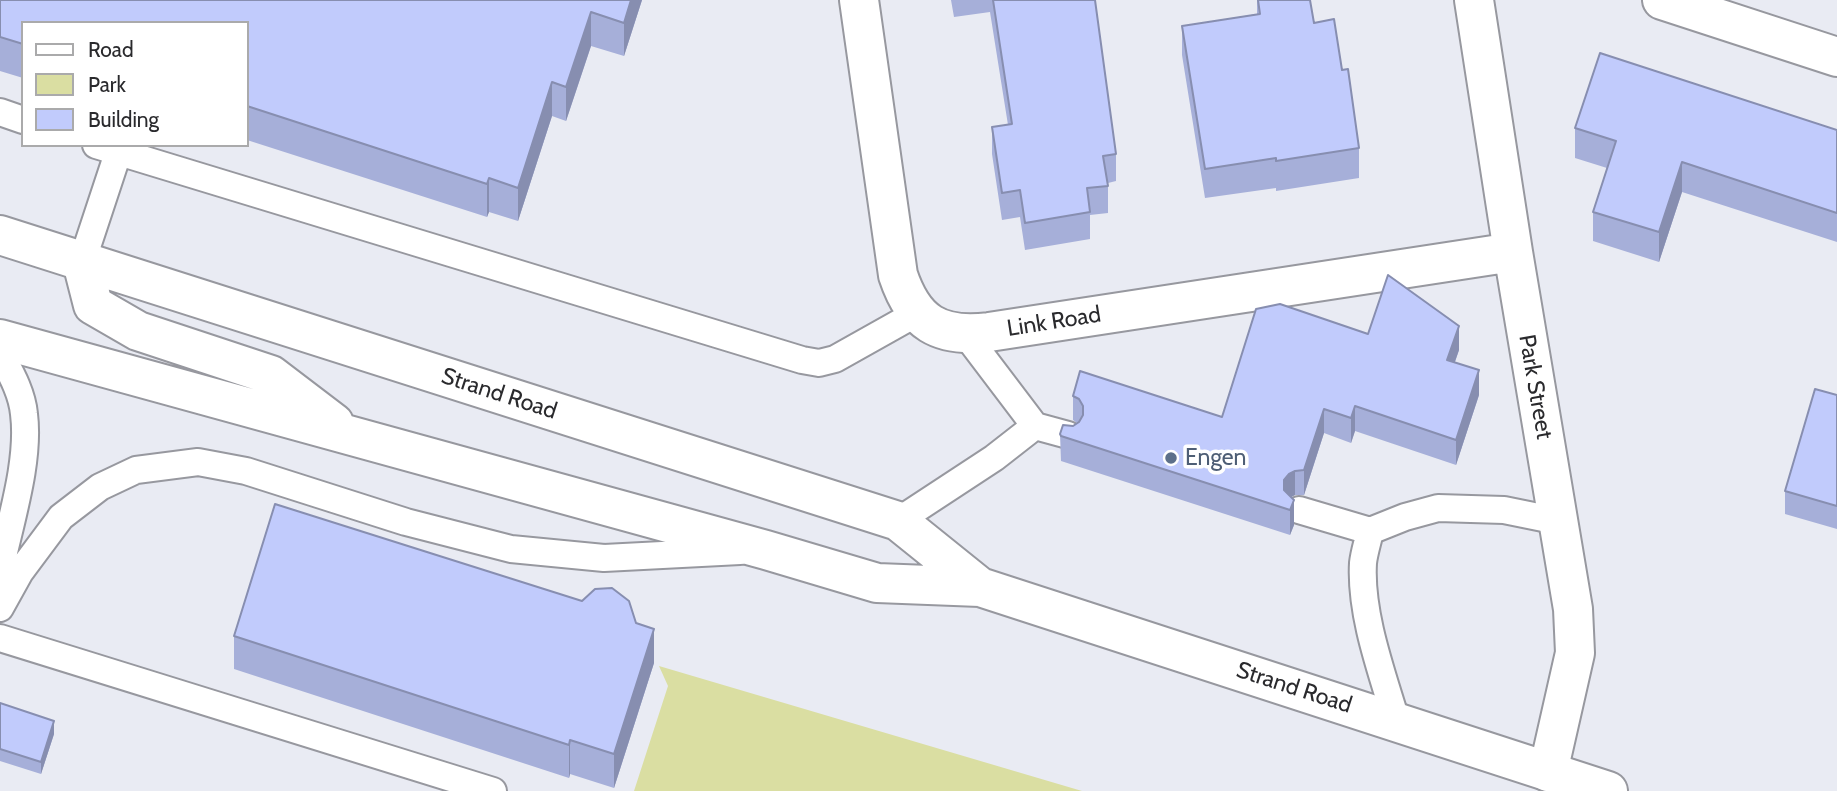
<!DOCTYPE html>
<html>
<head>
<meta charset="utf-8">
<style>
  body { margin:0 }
  #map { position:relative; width:1837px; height:791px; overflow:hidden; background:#e9ebf3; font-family:Cabin,sans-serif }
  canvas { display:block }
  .legend { position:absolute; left:21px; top:21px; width:228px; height:126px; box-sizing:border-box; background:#fff; border:2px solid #aaaaab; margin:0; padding:9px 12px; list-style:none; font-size:21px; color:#2a2a2d }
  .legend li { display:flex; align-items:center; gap:14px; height:35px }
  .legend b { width:35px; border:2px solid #aaaaab }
</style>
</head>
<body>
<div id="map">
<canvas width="1837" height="791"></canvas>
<ul class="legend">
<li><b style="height:9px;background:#fff"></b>Road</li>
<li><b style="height:19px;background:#dadea2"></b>Park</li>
<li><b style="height:19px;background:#c1cbfc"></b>Building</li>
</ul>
</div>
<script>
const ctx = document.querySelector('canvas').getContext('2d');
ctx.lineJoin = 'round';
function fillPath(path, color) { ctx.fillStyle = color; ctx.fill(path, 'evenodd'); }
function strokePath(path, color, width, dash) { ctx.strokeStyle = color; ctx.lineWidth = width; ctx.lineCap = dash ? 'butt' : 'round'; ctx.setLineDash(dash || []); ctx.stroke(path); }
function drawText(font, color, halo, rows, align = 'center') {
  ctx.font = font + ' Cabin,sans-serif'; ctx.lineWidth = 7; ctx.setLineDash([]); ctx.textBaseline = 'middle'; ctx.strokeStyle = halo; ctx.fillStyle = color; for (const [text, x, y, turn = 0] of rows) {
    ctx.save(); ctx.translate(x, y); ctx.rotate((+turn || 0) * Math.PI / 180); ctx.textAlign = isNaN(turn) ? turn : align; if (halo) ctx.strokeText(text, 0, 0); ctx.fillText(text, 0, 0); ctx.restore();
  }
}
const green = new Path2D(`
  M659 666 1082 791H634L668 686Z`);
const lane = new Path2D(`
  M0 112 23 120
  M96 145 802 360 819 363 835 359 917 313
  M82 262 118 153
  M966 335 1035 426 1068 435
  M0 353C10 372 22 392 24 414 30 462 10 522 0 570
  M1299 510 1370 531 1405 517 1438 508 1504 510 1558 521
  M898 521 994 458 1035 426
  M1370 531C1368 541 1364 553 1363 563 1360 614 1382 673 1396 720
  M0 608 20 572 61 517 100 487 136 470 198 462 246 471 406 522 511 549 604 558 740 551
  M0 638 493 791`);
const street = new Path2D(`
  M859 0 898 275C914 323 939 338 989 332L1513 252
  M1474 0 1513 252 1573 609 1575 653 1548 772
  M1662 0 1837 57`);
const primary = new Path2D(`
  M0 235 898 521 980 587
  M82 262 93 305 138 331 271 375 334 423
  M0 339 766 550 877 583 980 587 1608 791`);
const wall = new Path2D(`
  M0 0H642L624 56 591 46 566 121 552 116 518 221 489 212 487 217 247 140V23H23V78L0 71Z
  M951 0H1095L1116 154V181L1108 183V213L1090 215V239L1025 250 1020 217 1002 220 992 154V127L1008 125 990 12 954 17Z
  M1257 0H1310L1314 23 1342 70 1359 148V178L1276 191V188L1205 198 1182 55V26L1257 14Z
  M1575 128 1837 130V242L1682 192 1659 262 1593 241V212L1607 168 1575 158Z
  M1368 334 1459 350 1455 362 1479 395 1456 465 1355 431 1351 443 1324 433 1304 495H1295L1291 497 1294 525 1290 535 1061 461 1060 434 1077 423 1073 420V396L1222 417Z
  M1837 395V529L1785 514V491Z
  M636 623 654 663 614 788 570 774 569 778 234 669V636Z
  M0 703 54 734 41 774 0 761Z`);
const shadedWall = new Path2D(`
  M631 0H642L624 56V23Z
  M591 12V46L566 121V87Z
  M552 82V116L518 221V188Z
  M1682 162V192L1659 262V232Z
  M489 178V212L487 217V184Z
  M1459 326V350L1447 384V360Z
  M1479 370V395L1456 465V440Z
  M1355 406V431L1351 443V418Z
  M1324 409V433L1304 495V470Z
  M1295 471V495L1289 498 1284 505V514V480L1289 474Z
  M1294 500V525L1290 535V510Z
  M654 629V663L614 788V754Z
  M54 721V734L41 774V762Z
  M570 740V774L569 778V745Z`);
const building = new Path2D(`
  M0 0H631L624 23 591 12 566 87 552 82 518 188 489 178 487 184 247 106V23H23V44L0 37Z
  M993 0H1095L1116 154 1103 156 1108 186 1087 188 1090 212 1025 223 1020 190 1002 193 992 127 1012 124Z
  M1258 0H1310L1314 23 1334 19 1342 70 1348 69 1359 148 1276 161V158L1205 169 1182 26 1260 14Z
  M1600 53 1837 130V213L1682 162 1659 232 1593 212 1616 141 1575 128Z
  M1388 275 1459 326 1447 360 1479 370 1456 440 1355 406 1351 418 1324 409 1304 470 1295 471 1289 474 1284 480V490L1294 500 1290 510 1061 436 1060 434 1063 425 1073 426 1079 422 1083 415V406L1079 399 1073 396 1080 371 1222 417 1256 309 1280 304 1368 334Z
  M1815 389 1837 395V506L1785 491Z
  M275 504 582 601 595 589 612 588 629 601 636 623 654 629 614 754 570 740 569 745 234 636Z
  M0 703 54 721 41 762 0 749Z`);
const markers = [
  [1171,458,7,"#5c6f8a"]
];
const streetNames = [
  ["Link Road",1054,322,-9],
  ["Park Street",1535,387,80],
  ["Strand Road",499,394,18],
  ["Strand Road",1294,688,18]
];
const serviceNames = [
  ["Engen",1185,458]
];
fillPath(green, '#dadea2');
strokePath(lane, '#97989f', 30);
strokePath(street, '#97989f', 42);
strokePath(primary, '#97989f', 42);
strokePath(lane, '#fff', 26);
strokePath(street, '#fff', 38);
strokePath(primary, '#fff', 38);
fillPath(wall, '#a6afd9');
fillPath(shadedWall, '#878eb0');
fillPath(building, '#c1cbfc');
strokePath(building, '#878eb0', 2);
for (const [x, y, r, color] of markers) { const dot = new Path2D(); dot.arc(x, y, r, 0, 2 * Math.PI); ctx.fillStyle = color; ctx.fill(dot); strokePath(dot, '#fff', 2.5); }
drawText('23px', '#2a2a2d', '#fff', streetNames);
drawText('23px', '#4e5e75', '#fff', serviceNames, 'left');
</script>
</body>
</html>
